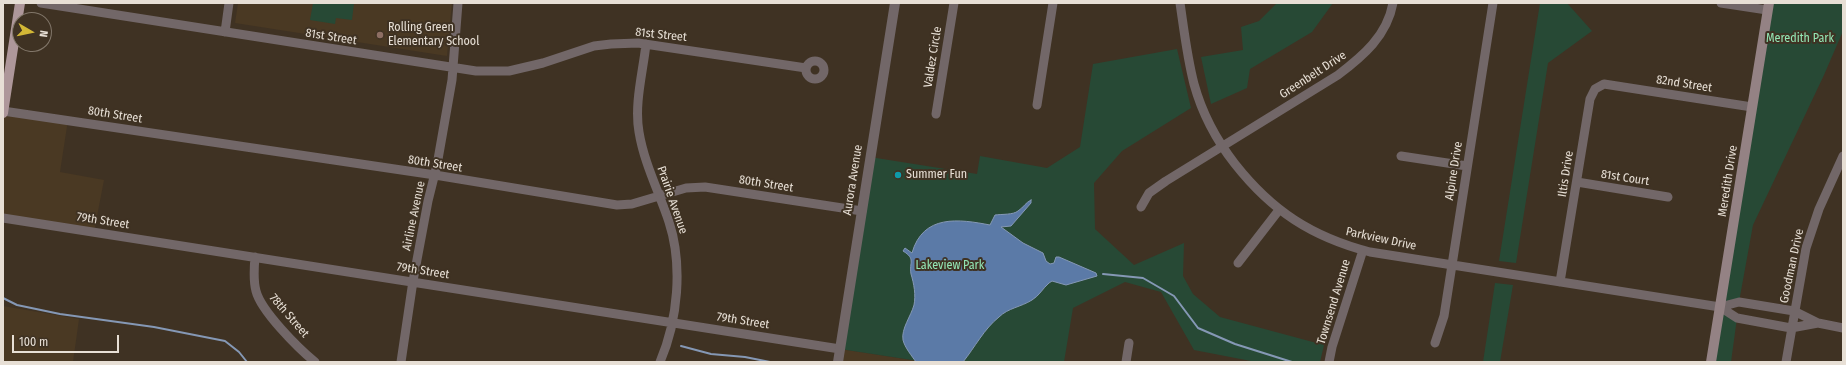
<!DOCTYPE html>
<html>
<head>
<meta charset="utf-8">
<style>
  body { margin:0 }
  #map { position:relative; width:1846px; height:365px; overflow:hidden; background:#3f3223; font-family:"Fira Sans Condensed",sans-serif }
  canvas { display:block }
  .frame { position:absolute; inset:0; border:4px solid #e7dfd5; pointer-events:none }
  .north { position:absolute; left:12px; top:12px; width:40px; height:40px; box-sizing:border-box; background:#3f3223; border:1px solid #82776a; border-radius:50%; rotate:99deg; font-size:11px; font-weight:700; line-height:16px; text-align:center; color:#e7dfd5 }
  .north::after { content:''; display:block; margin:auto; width:14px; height:18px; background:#d2b736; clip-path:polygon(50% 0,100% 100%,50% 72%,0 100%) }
  .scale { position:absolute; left:12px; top:335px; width:107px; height:18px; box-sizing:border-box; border:2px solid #e7dfd5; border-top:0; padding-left:5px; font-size:12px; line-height:14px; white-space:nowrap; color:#e7dfd5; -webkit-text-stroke:3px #3f3223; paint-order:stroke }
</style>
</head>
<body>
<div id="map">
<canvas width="1846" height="365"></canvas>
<div class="frame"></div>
<div class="north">N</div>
<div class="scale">100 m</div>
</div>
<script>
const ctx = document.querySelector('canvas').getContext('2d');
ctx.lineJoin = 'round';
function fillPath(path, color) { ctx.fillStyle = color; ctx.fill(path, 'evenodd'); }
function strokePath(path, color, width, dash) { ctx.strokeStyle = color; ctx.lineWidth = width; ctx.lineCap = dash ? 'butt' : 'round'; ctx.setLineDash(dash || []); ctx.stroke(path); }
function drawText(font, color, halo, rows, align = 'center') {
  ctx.font = font + ' "Fira Sans Condensed",sans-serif'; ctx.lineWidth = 4; ctx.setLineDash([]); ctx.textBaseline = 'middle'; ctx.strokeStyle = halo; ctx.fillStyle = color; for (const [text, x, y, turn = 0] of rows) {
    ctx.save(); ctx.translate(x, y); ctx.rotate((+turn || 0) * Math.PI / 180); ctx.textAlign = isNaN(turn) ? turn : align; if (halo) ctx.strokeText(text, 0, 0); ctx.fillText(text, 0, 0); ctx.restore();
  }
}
const built = new Path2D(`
  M238 3H452L447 56 235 23Z
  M3 113 68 120 60 172 104 180 94 232 3 218Z
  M3 306 79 319 73 362H3Z
  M840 349 925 362H838Z`);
const green = new Path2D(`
  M313 3H354L352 20 336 18 335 24 310 20Z
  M1277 3H1333L1312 32 1250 69 1247 88 1211 104 1201 57 1243 50 1241 27 1259 21Z
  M1540 3H1567L1592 31 1548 63 1516 263 1499 261Z
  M1769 3H1843V31L1824 75 1753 225 1739 302 1720 307 1737 318 1731 362H1711Z
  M1177 49 1191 108 1122 151 1094 183 1095 229 1134 265 1184 243 1183 276 1193 294 1220 317 1324 345 1320 362H1256L1194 350 1161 292 1125 282 1073 308 1064 362H925L840 349 870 157 977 174 980 156 1047 168 1080 147 1093 64Z
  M1495 283 1513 285 1500 362H1483Z`);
const water = new Path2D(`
  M1031 200V203L1011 226 1001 227 1023 243 1043 253 1046 261 1050 264 1054 263 1056 257H1059L1096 273 1097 276 1066 285 1052 281 1049 283C1043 288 1039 296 1032 300 1021 307 1008 308 999 317 984 329 975 347 963 362H916C912 356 905 348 903 340 901 329 911 316 914 305 916 295 914 284 911 274 909 262 916 259 903 251L905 248 912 253C923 214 959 219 990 225L995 215C1002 214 1013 215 1018 211 1024 207 1025 203 1031 200Z`);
const stream = new Path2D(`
  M1103 274 1143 278 1174 296 1198 328 1235 344 1292 362
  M3 298 17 305 60 314 154 327 225 341 239 352 247 362
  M681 346 711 354 745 357 770 362`);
const minor = new Path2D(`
  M41 3 476 71H509L543 63 594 46 611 44 638 43 806 68
  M1180 3C1184 30 1187 57 1194 84 1202 113 1217 141 1235 164 1272 211 1312 237 1370 252L1720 307 1737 318 1791 328 1818 323
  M1721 3 1767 10
  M225 32 229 3
  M646 44C643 72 634 104 639 132 644 163 659 192 669 222 683 265 678 320 660 362
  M806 70a9 9 0 1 1 18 0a9 9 0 1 1-18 0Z
  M1037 105 1053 3
  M3 111 435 175 617 205 632 204 686 188 705 187 862 211
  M936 114 954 3
  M1401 156 1467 166
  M1577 182 1668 197
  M1141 207 1149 193 1166 181 1338 75C1363 56 1387 36 1393 3
  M3 218 840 349
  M255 257C254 268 253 280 256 291 261 311 298 348 315 362
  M1238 263 1279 210
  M1560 282 1590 99 1595 89 1604 84 1752 107
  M1720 307 1739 302 1794 311 1818 323 1843 328
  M1435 343 1444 316 1493 3
  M401 362 413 281 428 201 437 165 452 80 458 3
  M1126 362 1129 343
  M1329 362 1332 347 1363 250
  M1786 362 1806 248 1819 209 1843 156`);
const tertiary = new Path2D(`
  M838 362 895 3`);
const secondary = new Path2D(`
  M1711 362 1769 3`);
const primary = new Path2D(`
  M3 113 20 3`);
const markers = [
  [380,35,4,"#8d6e63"],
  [898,175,4,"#0f9aa8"]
];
const poiNames = [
  ["Rolling Green",388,28],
  ["Elementary School",388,42],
  ["Summer Fun",906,175]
];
const streetNames = [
  ["81st Street",661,35,6],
  ["81st Street",331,37,9],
  ["Valdez Circle",933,57,-81],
  ["Greenbelt Drive",1313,75,-33],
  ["82nd Street",1684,84,9],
  ["80th Street",115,115,9],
  ["80th Street",435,164,9],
  ["Alpine Drive",1454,171,-81],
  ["Iltis Drive",1566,174,-81],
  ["81st Court",1625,178,9],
  ["Aurora Avenue",853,180,-81],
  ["Meredith Drive",1728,181,-81],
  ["80th Street",766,184,9],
  ["Prairie Avenue",672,200,71],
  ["Airline Avenue",414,216,-78],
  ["79th Street",103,221,9],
  ["Parkview Drive",1381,239,12],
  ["Goodman Drive",1792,266,-78],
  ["79th Street",423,271,9],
  ["Townsend Avenue",1334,302,-73],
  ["78th Street",289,316,49],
  ["79th Street",743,321,9]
];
const parkNames = [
  ["Meredith Park",1800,39],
  ["Lakeview Park",950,266]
];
fillPath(built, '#4a3923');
fillPath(green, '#274935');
fillPath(water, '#5b7aa7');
strokePath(water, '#8598b5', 1);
strokePath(stream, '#8598b5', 2);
strokePath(minor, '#726768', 9);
strokePath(tertiary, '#726768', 10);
strokePath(secondary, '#948284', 10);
strokePath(primary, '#ae979a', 10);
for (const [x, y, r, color] of markers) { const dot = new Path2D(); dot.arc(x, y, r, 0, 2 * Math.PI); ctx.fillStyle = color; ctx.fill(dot); strokePath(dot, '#3f3223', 1.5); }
drawText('12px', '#e7dfd5', '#3f3223', poiNames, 'left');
drawText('12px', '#e7dfd5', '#3f3223', streetNames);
drawText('12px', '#93e7b5', '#3f3223', parkNames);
</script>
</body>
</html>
